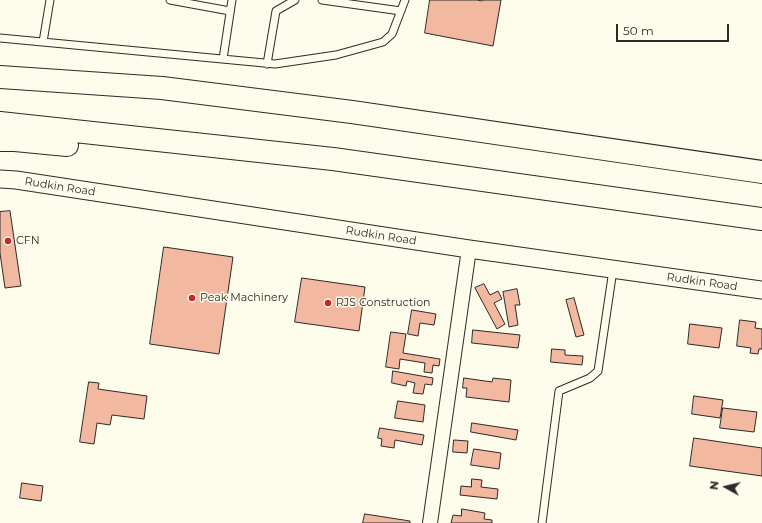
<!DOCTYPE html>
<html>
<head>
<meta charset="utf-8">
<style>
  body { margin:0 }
  #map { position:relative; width:762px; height:523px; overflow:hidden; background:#fdfbea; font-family:Montserrat,sans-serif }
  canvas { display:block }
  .north { position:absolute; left:706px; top:467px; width:40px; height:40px; -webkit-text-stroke:3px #fdfbea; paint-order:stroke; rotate:278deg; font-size:11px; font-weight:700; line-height:16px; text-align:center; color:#2b2b2b }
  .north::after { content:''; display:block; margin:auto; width:14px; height:18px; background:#2b2b2b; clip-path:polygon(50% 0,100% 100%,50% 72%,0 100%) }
  .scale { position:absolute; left:616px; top:24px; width:113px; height:18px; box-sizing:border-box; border:2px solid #2b2b2b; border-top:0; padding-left:5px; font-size:12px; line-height:14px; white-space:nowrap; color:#2b2b2b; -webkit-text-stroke:3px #fdfbea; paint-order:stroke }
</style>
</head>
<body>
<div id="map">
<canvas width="762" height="523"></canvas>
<div class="north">N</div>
<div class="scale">50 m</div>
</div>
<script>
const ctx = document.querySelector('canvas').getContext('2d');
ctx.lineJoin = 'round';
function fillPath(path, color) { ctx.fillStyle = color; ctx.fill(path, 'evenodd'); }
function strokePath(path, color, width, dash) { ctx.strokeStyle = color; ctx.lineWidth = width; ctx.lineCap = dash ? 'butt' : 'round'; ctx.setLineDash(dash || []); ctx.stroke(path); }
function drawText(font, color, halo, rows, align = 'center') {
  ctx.font = font + ' Montserrat,sans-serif'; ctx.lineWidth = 3; ctx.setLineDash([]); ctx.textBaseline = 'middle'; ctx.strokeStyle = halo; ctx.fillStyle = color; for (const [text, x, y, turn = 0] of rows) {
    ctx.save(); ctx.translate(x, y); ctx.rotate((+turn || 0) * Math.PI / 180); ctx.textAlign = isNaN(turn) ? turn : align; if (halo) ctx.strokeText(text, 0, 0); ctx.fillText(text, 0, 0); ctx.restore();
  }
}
const building = new Path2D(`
  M430 0H477L482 1 483 0H501L493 46 425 33Z
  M10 211 21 286 5 288 0 253V212Z
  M164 247 233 257 219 354 150 344Z
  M302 278 365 287 359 331 295 322Z
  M484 284 490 295 498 291 502 299 494 303 505 324 497 329 475 288Z
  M517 289 520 305H515L518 325 509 327 503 292Z
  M574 298 584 335 576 337 566 300Z
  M412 310 436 314 434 325 420 323 418 336 408 334Z
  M740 320 756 322 755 328 762 329V349H759L758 354 750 353 751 348 737 346Z
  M690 324 722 328 719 348 688 344Z
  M473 330 520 335 518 348 472 343Z
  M391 332 406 334 403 353 440 359 439 366 433 365 432 373 424 372 425 363 400 359 399 369 386 367Z
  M552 349 565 350V355L583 356 582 365 551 362Z
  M393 371 433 378 432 385 425 384 423 394 413 393 415 383 407 381 406 386 392 383Z
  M464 378 492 382 493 378 511 380 509 402 466 397 467 388H463Z
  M89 382 99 383 98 389 147 396 144 419 112 415 110 425 97 423 94 444 80 442Z
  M694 396 723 400 720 418 692 414Z
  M398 401 425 405 423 422 395 418Z
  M723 408 757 412 754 432 720 428Z
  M472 423 518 430 516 440 471 432Z
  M380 428 424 435 422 445 395 440 394 448 381 446 382 439 378 438Z
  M694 438 762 448V476L690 466Z
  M454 440 468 441 467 453 453 452Z
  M474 449 501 453 499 469 471 465Z
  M472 479 482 480 481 487 498 489 497 499 460 495 461 486 471 487Z
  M22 483 43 486 41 501 20 498Z
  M462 509 485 513 484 519 492 520V523H451L453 515 461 516Z
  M365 514 410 521V523H363Z`);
const service = new Path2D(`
  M170 0 230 11
  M322 0 401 11
  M0 38 275 64 336 55 383 42 392 34 405 0
  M43 42 50 0
  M223 59 232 0
  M267 64 276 11 295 0
  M542 523 559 391 590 378 598 371 613 270`);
const minor = new Path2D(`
  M430 523 469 249`);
const tertiary = new Path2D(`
  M0 179 16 180 469 249 762 290`);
const motorway = new Path2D(`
  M0 77 162 88 352 112 762 172
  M0 123 333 159 762 219
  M0 140H15L67 145`);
const markers = [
  [8,241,4,"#c62828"],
  [192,298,4,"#c62828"],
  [328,303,4,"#c62828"]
];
const streetNames = [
  ["Rudkin Road",60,187,9],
  ["Rudkin Road",381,236,9],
  ["Rudkin Road",702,282,8]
];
const poiNames = [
  ["CFN",16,241],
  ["Peak Machinery",200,298],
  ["RJS Construction",336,303]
];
fillPath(building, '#f2b8a0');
strokePath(building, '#2b2b2b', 1);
strokePath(service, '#2b2b2b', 9);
strokePath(minor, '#2b2b2b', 16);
strokePath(tertiary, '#2b2b2b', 19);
strokePath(motorway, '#2b2b2b', 24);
strokePath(service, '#fdfbea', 7);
strokePath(minor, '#fdfbea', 14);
strokePath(tertiary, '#fdfbea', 17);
strokePath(motorway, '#fdfbea', 22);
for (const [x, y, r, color] of markers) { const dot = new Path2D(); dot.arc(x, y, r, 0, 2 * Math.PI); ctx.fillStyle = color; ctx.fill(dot); strokePath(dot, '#fdfbea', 1.5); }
drawText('11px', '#2b2b2b', '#fdfbea', streetNames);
drawText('11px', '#2b2b2b', '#fdfbea', poiNames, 'left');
</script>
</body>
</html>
